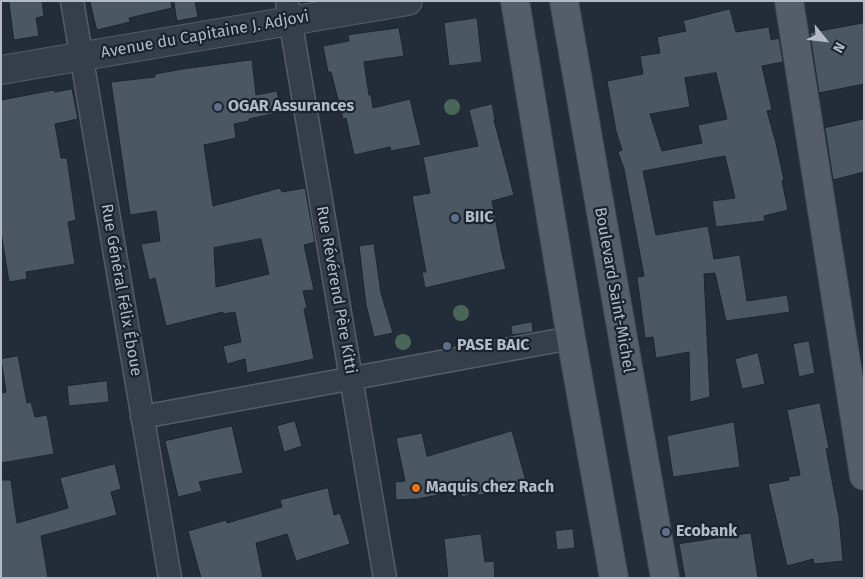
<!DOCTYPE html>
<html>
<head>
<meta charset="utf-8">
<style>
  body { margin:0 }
  #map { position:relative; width:865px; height:579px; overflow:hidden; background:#232d39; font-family:"Fira Sans",sans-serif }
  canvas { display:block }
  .frame { position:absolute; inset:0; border:2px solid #b1bac5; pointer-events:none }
  .north { position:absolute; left:800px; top:15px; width:50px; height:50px; -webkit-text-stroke:4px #1b242e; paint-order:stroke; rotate:119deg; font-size:14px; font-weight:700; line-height:20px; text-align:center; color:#b1bac5 }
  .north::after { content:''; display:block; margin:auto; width:18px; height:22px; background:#b1bac5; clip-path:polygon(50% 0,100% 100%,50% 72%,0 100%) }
</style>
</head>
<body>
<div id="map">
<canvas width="865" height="579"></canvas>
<div class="frame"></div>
<div class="north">N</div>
</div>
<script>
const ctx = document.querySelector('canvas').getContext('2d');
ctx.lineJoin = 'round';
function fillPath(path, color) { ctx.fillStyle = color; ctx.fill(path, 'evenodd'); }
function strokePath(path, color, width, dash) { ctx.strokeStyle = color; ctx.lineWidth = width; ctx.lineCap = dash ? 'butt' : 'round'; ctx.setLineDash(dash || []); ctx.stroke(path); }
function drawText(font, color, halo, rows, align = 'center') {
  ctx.font = font + ' "Fira Sans",sans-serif'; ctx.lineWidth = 4.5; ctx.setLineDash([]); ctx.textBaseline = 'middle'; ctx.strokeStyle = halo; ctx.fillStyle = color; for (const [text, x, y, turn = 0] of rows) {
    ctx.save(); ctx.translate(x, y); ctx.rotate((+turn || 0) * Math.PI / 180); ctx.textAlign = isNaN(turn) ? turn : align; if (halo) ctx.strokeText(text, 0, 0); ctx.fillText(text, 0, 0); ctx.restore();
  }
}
const building = new Path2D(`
  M9 1H42L44 16 36 18 39 36 14 40Z
  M90 1H171L172 8 129 18 130 22 97 30Z
  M174 1H195L198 17 177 21Z
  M730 9 736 32 769 27 771 40 779 38 783 62 762 66 772 110 767 111 776 143 784 180 782 181 788 210 764 216 765 221 716 227 712 201 735 198 725 156 643 171 656 235 708 226 714 259 740 255 747 301 787 295 790 312 726 321 715 273 704 274 710 397 690 402 689 352 656 358 653 337 645 338 637 277 644 276 624 169 618 152 622 150 616 131 607 81 643 74 640 56 660 53 657 37 686 31 683 21ZM716 73 727 119 698 125 702 143 662 151 650 114 690 107 685 78Z
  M477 18 482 62 449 66 444 23Z
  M864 23V84L819 93 810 33Z
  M399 28 404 56 364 62 369 95H371L373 108 410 99 421 145 391 151 390 147 354 155 346 118 343 119 331 72H328L323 46 349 41 348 35Z
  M252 60 256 95 277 91 281 112 249 119V121L234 124 236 138 204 145 213 206 280 188 282 192 305 188 315 242 304 245 314 290 303 291 307 308 304 309 314 359 247 373 245 359 227 364 223 346 241 342 235 312 223 314V312L166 326 155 278 149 280 141 244 160 241 156 211 130 215 111 82 155 77V74L183 69ZM261 239 269 274 216 287 214 248Z
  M72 89 78 119 55 124 61 158H67L76 220 68 222 75 264 26 272 27 279 9 282 1 232V100L54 90 55 92Z
  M492 104 495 119 494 120 514 195 492 201 502 254 506 269 425 288 422 272H426L412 196 430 193 423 157 478 146 469 110Z
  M864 119V172L833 180 825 128Z
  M374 244 381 293 393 333 374 337 366 305 359 246Z
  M532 322 533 332 512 335 511 326Z
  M809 341 815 373 799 377 793 344Z
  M758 353 765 384 742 389 735 359Z
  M18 356 27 403 31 402 35 417 47 415 54 454 1 463V393L6 392 1 359Z
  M107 381 109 402 69 406 67 386Z
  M820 403 829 448 826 449 839 517 843 561 814 564 813 559 787 566 768 484 789 480 788 477 800 475 787 410Z
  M295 421 302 446 284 452 277 426Z
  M734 422 740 467 673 477 667 436Z
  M232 426 243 473 199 482 202 491 178 497 165 441Z
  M512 431 529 492 478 495 477 493 462 497 460 491 417 499 396 500 395 482 405 481 396 438 422 433 427 456Z
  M115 464 121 489 111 492 117 515 41 536 48 578H1V480H11L17 523 68 508 60 478Z
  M328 488 334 515 340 513 350 544 296 561 287 534 256 543 263 578H201L188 531 226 520 227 523 282 507 280 500Z
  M573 529 575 548 557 550 555 531Z
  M751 533 758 578H685L679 544Z
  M481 534 485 562 494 561 495 578H448L444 539Z`);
const minor = new Path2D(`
  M72 1 170 578
  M287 1 385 578
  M142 417 571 338`);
const tertiary = new Path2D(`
  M1 70 408 1`);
const primary = new Path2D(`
  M515 1 571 338 614 578
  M564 1 665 578
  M789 1 864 476`);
const trees = [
  [452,107],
  [461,313],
  [403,342]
];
const markers = [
  [218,107,5,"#5c6f8a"],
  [455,218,5,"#5c6f8a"],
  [447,346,5,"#5c6f8a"],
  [416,488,5,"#e8710a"],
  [666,532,5,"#5c6f8a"]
];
const streetNames = [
  ["Avenue du Capitaine J. Adjovi",205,35,-10],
  ["Rue Général Félix Éboue",121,290,80],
  ["Rue Révérend Père Kitti",336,290,80],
  ["Boulevard Saint-Michel",614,290,80]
];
const poiNames = [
  ["OGAR Assurances",228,107],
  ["BIIC",465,218],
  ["PASE BAIC",457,346],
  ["Maquis chez Rach",426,488],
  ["Ecobank",676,532]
];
fillPath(building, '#4b5864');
strokePath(building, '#1d2630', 1);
strokePath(minor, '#545d67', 25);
strokePath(tertiary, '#545d67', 30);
strokePath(primary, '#3f4852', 30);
strokePath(minor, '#363f49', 22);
strokePath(tertiary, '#363f49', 28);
strokePath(primary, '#545e69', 28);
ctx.fillStyle = '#4a6658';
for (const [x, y] of trees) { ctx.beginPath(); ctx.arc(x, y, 8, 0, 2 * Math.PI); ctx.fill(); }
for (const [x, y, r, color] of markers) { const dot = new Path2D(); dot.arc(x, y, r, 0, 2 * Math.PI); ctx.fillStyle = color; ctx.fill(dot); strokePath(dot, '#1b242e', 2); }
drawText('16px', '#b1bac5', '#1b242e', streetNames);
drawText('bold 16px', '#b1bac5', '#1b242e', poiNames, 'left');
</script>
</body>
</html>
